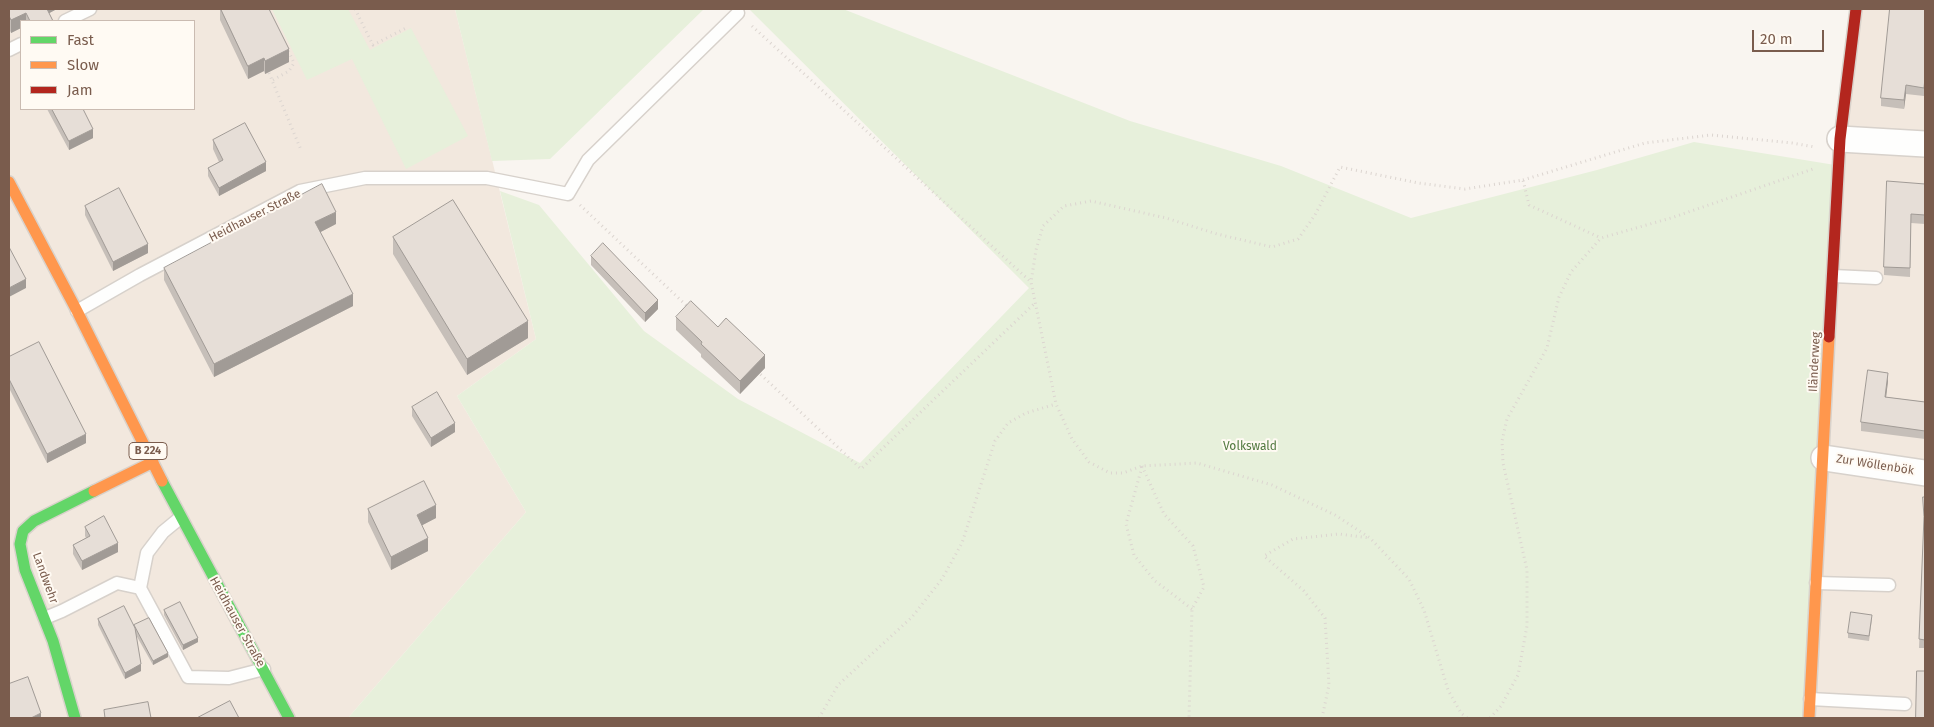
<!DOCTYPE html>
<html>
<head>
<meta charset="utf-8">
<style>
  body { margin:0 }
  #map { position:relative; width:1934px; height:727px; overflow:hidden; background:#f9f5f0; font-family:"Fira Sans",sans-serif }
  canvas { display:block }
  .frame { position:absolute; inset:0; border:10px solid #7a5c4d; pointer-events:none }
  .legend { position:absolute; left:20px; top:20px; width:175px; height:90px; box-sizing:border-box; background:#fffaf3; border:1px solid #cabbb1; margin:0; padding:6px 9px; list-style:none; font-size:15px; color:#7a5c4d }
  .legend li { display:flex; align-items:center; gap:10px; height:25px }
  .legend b { width:25px; border:1px solid #cabbb1 }
  .scale { position:absolute; left:1752px; top:30px; width:72px; height:22px; box-sizing:border-box; border:2px solid #7a5c4d; border-top:0; padding-left:6px; font-size:15px; line-height:18px; white-space:nowrap; color:#7a5c4d; -webkit-text-stroke:4px #fffaf3; paint-order:stroke }
</style>
</head>
<body>
<div id="map">
<canvas width="1934" height="727"></canvas>
<div class="frame"></div>
<ul class="legend">
<li><b style="height:6px;background:#63d668"></b>Fast</li>
<li><b style="height:6px;background:#ff974d"></b>Slow</li>
<li><b style="height:6px;background:#b3261e"></b>Jam</li>
</ul>
<div class="scale">20 m</div>
</div>
<script>
const ctx = document.querySelector('canvas').getContext('2d');
ctx.lineJoin = 'round';
function fillPath(path, color) { ctx.fillStyle = color; ctx.fill(path, 'evenodd'); }
function strokePath(path, color, width, dash) { ctx.strokeStyle = color; ctx.lineWidth = width; ctx.lineCap = dash ? 'butt' : 'round'; ctx.setLineDash(dash || []); ctx.stroke(path); }
function drawText(font, color, halo, rows, align = 'center') {
  ctx.font = font + ' "Fira Sans",sans-serif'; ctx.lineWidth = 4; ctx.setLineDash([]); ctx.textBaseline = 'middle'; ctx.strokeStyle = halo; ctx.fillStyle = color; for (const [text, x, y, turn = 0] of rows) {
    ctx.save(); ctx.translate(x, y); ctx.rotate((+turn || 0) * Math.PI / 180); ctx.textAlign = isNaN(turn) ? turn : align; if (halo) ctx.strokeText(text, 0, 0); ctx.fillText(text, 0, 0); ctx.restore();
  }
}
const residential = new Path2D(`
  M9 9H455L536 339 457 396 526 512 348 718H9ZM21 21H194V109H21Z
  M1853 9H1925V718H1807Z`);
const green = new Path2D(`
  M272 9H348L370 50 411 28 468 136 406 169 352 59 307 80Z
  M455 9H704L550 159 492 161Z
  M749 9H843L1130 121 1281 166 1411 218 1597 170 1694 142 1835 165 1807 718H348L526 512 457 396 536 339 500 191 539 205 644 331 738 399 860 463 1029 288Z`);
const path = new Path2D(`
  M355 9 373 45 406 28
  M752 26 1031 282
  M269 73 301 150
  M273 80 289 71 294 63 288 50
  M1523 180 1645 143 1711 135 1792 143 1815 147
  M580 205 688 307
  M757 371 861 469 1035 303
  M1142 466 1164 514 1193 546 1204 587 1192 609 1189 718
  M1142 467 1126 524 1134 555 1155 581 1192 609
  M819 718 838 685 912 617 942 579 962 543 995 441 1008 423 1026 413 1056 404
  M1322 718 1329 685 1325 618 1304 591 1264 556 1293 539 1339 534 1370 538
  M1467 718 1461 713 1448 690 1424 610 1409 579 1370 538 1335 515 1272 485 1197 463 1142 466 1123 473H1110L1089 462 1072 439 1056 404 1031 282 1036 250 1043 226 1064 206 1091 201 1166 218 1217 234 1272 247 1298 239 1315 215 1340 167 1418 183 1465 189 1523 180 1529 205 1601 238
  M1490 718 1501 706 1518 675 1527 626V570L1503 463 1502 441 1507 419 1547 348 1559 297 1571 272 1601 238 1671 218 1813 169`);
const lane = new Path2D(`
  M65 21 90 9
  M9 50 21 44
  M1833 276 1876 278
  M77 311 140 275 300 191 365 178H487L568 194 588 160 738 13
  M180 518 163 532 147 553 140 588 188 677 229 678 264 669
  M1816 583 1889 585
  M45 618 62 611 117 583 140 588
  M1810 699 1905 704`);
const street = new Path2D(`
  M1840 139 1925 144
  M1824 458 1925 473`);
const fast = new Path2D(`
  M162 481 289 718
  M75 718 53 641 25 570 20 544 23 531 34 521 94 491`);
const slow = new Path2D(`
  M9 182 77 311 162 481
  M94 491 153 462
  M1809 718 1829 337`);
const jam = new Path2D(`
  M1829 337 1840 139 1856 9`);
const wall = new Path2D(`
  M9 9H55V10L49 13 53 21H21V28L11 33 9 29Z
  M220 9H269L289 62 265 74 264 71 248 79 220 20Z
  M1925 9V87L1924 96 1906 94 1904 109 1881 106V98Z
  M47 109H83L93 138 69 150Z
  M213 140 266 171 219 196 208 176V168L219 162 213 149Z
  M1925 184V224L1911 223 1910 277 1884 275V267Z
  M85 206 148 253 113 271 85 215Z
  M336 224 320 232 353 306 214 377 164 280V268Z
  M393 237 528 338 467 375 393 254Z
  M591 256 658 309 645 322 591 265Z
  M676 317 718 327 765 368 740 394 701 357V354L676 330Z
  M9 357 86 443 47 463 9 388Z
  M1888 381 1886 397 1925 402V439L1861 431V422Z
  M412 407 455 432 431 447 412 416Z
  M1925 497V648H1919Z
  M368 509 436 518 422 525 428 551 391 570 368 522Z
  M85 527 118 552 82 570 73 554V545L86 538 85 536Z
  M164 610 198 642 183 650 164 615Z
  M98 619 134 625 168 657 153 665 136 635 141 671 125 679 98 625Z
  M1872 619 1869 641 1848 638V633Z`);
const shadedWall = new Path2D(`
  M44 9H55V10L44 16Z
  M26 13V21H21V28L11 33V20Z
  M289 49V62L265 74V61Z
  M264 58V71L248 79V66Z
  M1906 85V94L1904 109V100Z
  M93 129V138L69 150V141Z
  M266 162V171L219 196V188Z
  M336 212V224L315 235V222Z
  M148 244V253L113 271V262Z
  M26 279V288L9 297V288Z
  M353 294V306L214 377V364Z
  M658 300V309L645 322V313Z
  M528 321V338L467 375V359Z
  M765 355V368L740 394V381Z
  M1888 373V381L1885 406V397Z
  M455 423V432L431 447V438Z
  M86 434V443L47 463V454Z
  M436 505V518L417 528V515Z
  M428 538V551L391 570V557Z
  M118 543V552L82 570V561Z
  M198 638V642L183 650V645Z
  M168 653V657L153 665V661Z
  M141 664V671L125 679V673Z
  M41 713V718H31Z`);
const building = new Path2D(`
  M9 9H47L53 21H30L26 13 11 20 9 16Z
  M221 9H269L289 49 265 61 264 58 248 66Z
  M1890 9H1925V78L1924 88 1906 85 1904 100 1881 98Z
  M52 109H83L93 129 69 141Z
  M245 123 266 162 219 188 208 168 223 160 213 140Z
  M1887 181 1925 184V215L1911 214 1910 268 1884 267Z
  M322 184 336 212 315 222 353 294 214 364 164 268Z
  M119 188 148 244 113 262 85 206Z
  M453 200 528 321 467 359 393 237Z
  M603 243 658 300 645 313 591 256Z
  M9 247 26 279 9 288Z
  M691 301 718 327 726 318 765 355 740 381 701 344 702 342 676 317Z
  M39 342 86 434 47 454 9 379V357Z
  M1868 370 1888 373 1885 397 1925 402V431L1861 422Z
  M437 392 455 423 431 438 412 407Z
  M424 481 436 505 417 515 428 538 391 557 368 509Z
  M1923 497H1925V640L1919 639 1924 517Z
  M104 516 118 543 82 561 73 545 90 536 85 527Z
  M180 602 198 638 183 645 164 610Z
  M124 606 135 628 141 664 125 673 98 619Z
  M1851 612 1872 615 1869 636 1848 633Z
  M149 618 168 653 153 661 134 625Z
  M1917 671H1925V718H1916Z
  M28 677 41 713 31 718H9V684Z
  M230 701 239 718H197Z
  M148 702 151 718H105L104 710Z`);
const shields = [
  [148,451,38]
];
const shieldNames = [
  ["B 224",148,451]
];
const streetNames = [
  ["Heidhauser Straße",255,216,-27],
  ["Iländerweg",1815,362,-87],
  ["Zur Wöllenbök",1875,465,9],
  ["Landwehr",45,578,70],
  ["Heidhauser Straße",237,622,61]
];
const parkNames = [
  ["Volkswald",1250,447]
];
fillPath(residential, '#f2e8de');
fillPath(green, '#e7f0db');
strokePath(lane, '#d7d1cb', 15);
strokePath(street, '#d7d1cb', 28);
strokePath(fast, '#d9d2cb', 14);
strokePath(slow, '#d9d2cb', 14);
strokePath(jam, '#d9d2cb', 14);
strokePath(path, '#dcd5d0', 3, [1, 4]);
strokePath(lane, '#fefefd', 12);
strokePath(street, '#fefefd', 25);
strokePath(fast, '#63d668', 11);
strokePath(slow, '#ff974d', 11);
strokePath(jam, '#b3261e', 11);
fillPath(wall, '#c6bfb9');
fillPath(shadedWall, '#a19b96');
fillPath(building, '#e6ded7');
strokePath(building, '#a19b96', 1);
for (const [x, y, w] of shields) { const box = new Path2D(); box.roundRect(x - w / 2, y - 8.5, w, 17, 4); ctx.fillStyle = '#fffaf3'; ctx.fill(box); strokePath(box, '#7a5c4d', 1); }
drawText('bold 11px', '#7a5c4d', null, shieldNames);
drawText('12px', '#7a5c4d', '#fffaf3', streetNames);
drawText('12px', '#537a41', '#fffaf3', parkNames);
</script>
</body>
</html>
